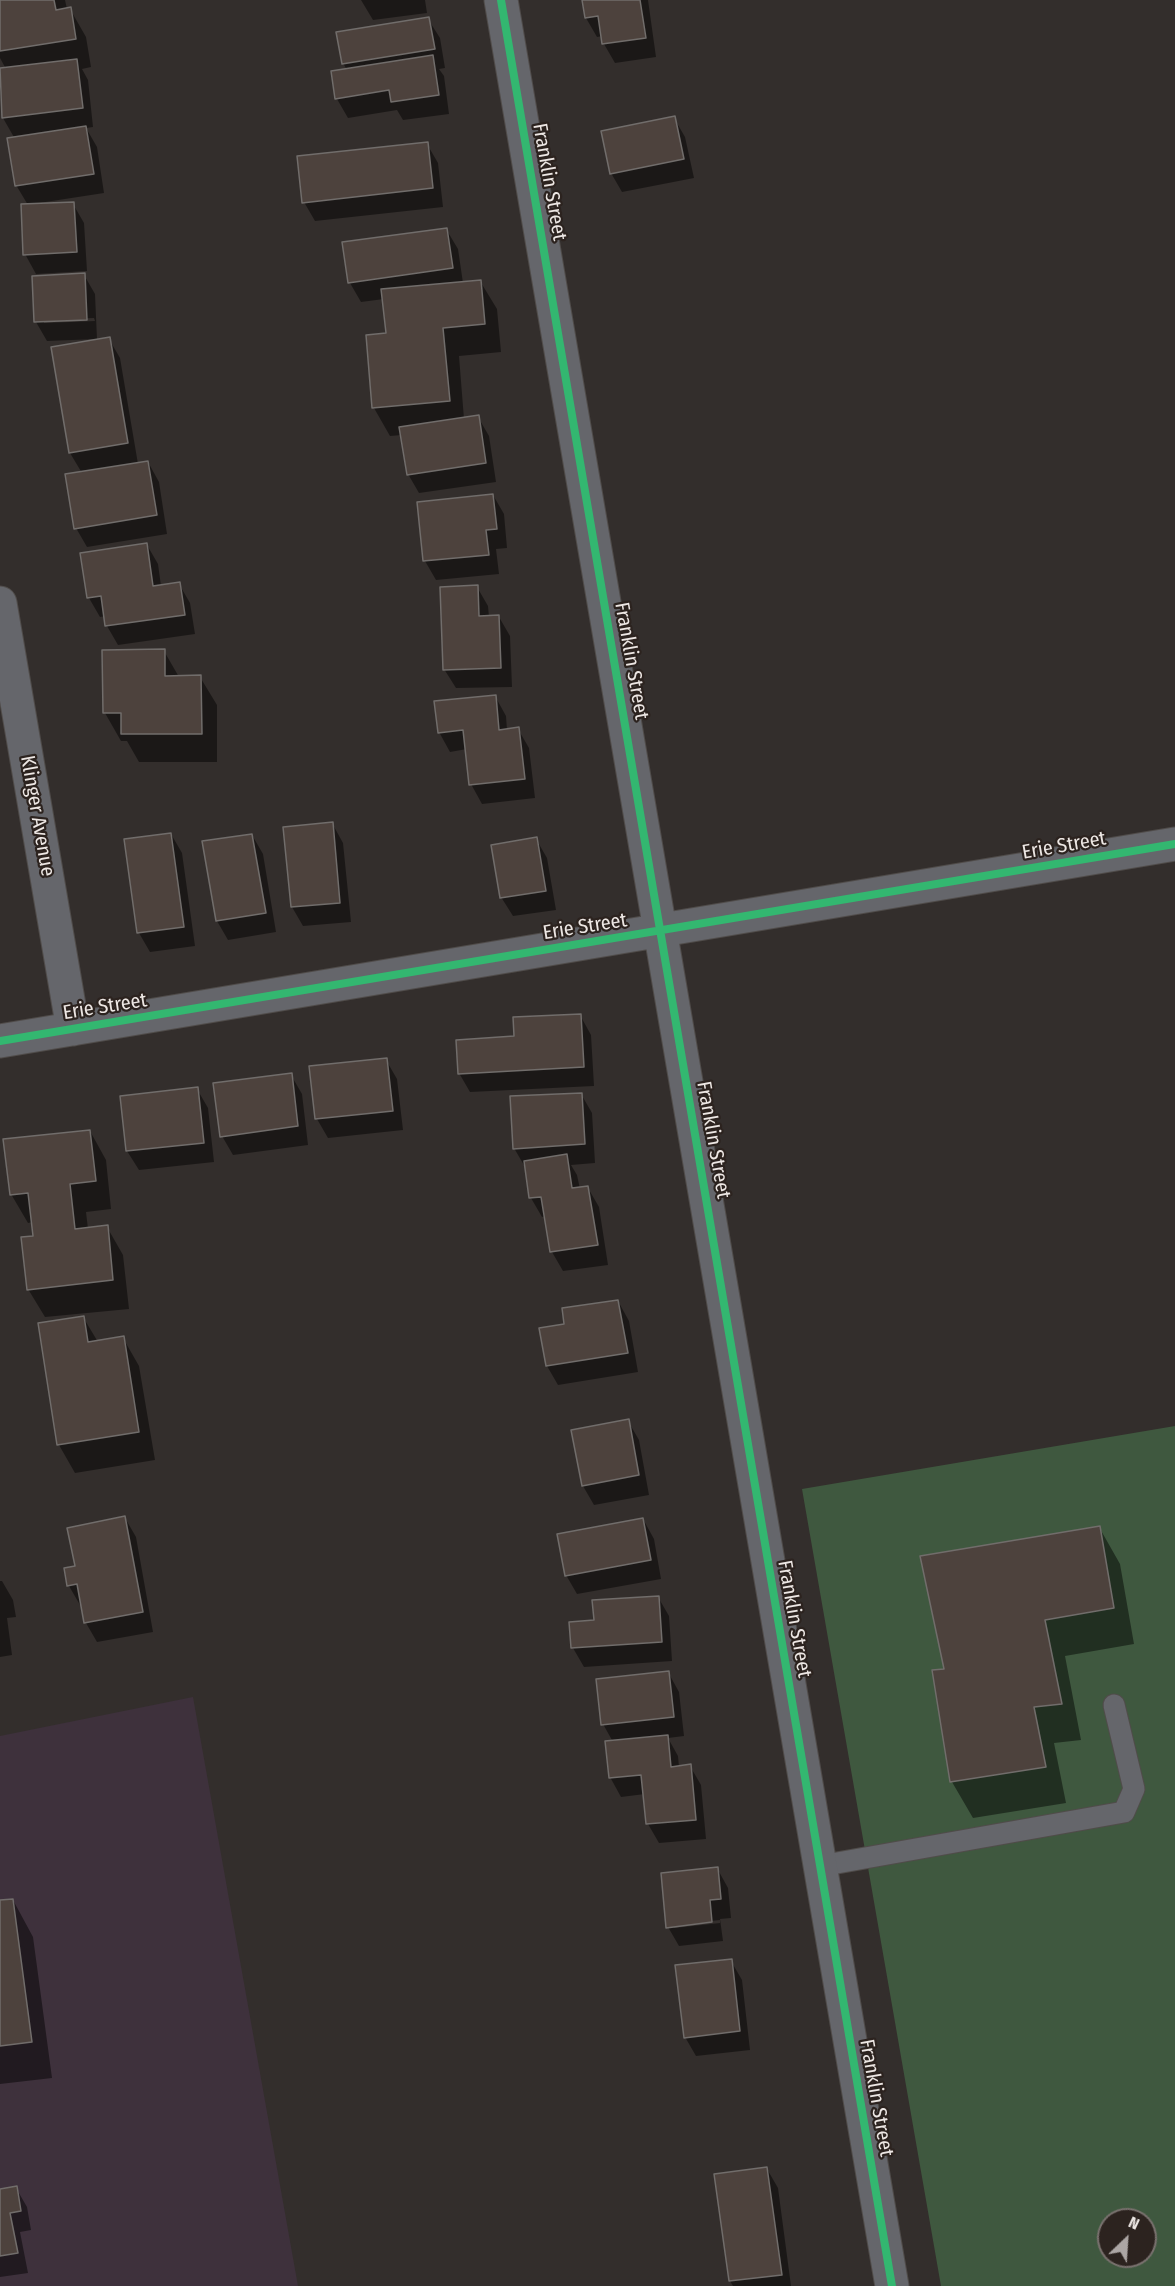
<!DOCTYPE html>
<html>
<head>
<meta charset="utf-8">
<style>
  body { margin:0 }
  #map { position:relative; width:1175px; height:2286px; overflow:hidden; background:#332e2c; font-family:"Fira Sans Condensed",sans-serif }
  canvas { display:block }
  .north { position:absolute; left:1097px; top:2208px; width:60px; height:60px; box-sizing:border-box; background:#2c231f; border:2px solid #79716e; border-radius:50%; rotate:25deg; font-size:16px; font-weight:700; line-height:24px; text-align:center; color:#ede7e4 }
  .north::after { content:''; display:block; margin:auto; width:21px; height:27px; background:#aca6a4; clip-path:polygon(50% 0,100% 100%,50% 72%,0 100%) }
</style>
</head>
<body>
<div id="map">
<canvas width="1175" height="2286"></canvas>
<div class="north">N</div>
</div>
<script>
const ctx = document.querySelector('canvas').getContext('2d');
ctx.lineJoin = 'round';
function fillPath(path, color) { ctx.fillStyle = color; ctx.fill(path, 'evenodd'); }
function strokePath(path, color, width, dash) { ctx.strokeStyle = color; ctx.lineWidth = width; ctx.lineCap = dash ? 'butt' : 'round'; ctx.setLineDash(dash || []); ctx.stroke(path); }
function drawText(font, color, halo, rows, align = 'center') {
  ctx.font = font + ' "Fira Sans Condensed",sans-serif'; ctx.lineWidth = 4.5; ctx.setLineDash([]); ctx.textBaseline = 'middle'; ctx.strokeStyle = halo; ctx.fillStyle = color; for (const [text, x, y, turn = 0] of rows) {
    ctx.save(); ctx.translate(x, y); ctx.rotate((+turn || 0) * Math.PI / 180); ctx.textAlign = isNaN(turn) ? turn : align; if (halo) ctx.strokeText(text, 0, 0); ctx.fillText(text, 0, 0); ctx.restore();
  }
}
const industrial = new Path2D(`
  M193 1697 298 2286H0V1736Z`);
const green = new Path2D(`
  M1175 1426V2286H941L802 1489ZM1109 2220H1145V2256H1109Z`);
const shadow = new Path2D(`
  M0 0H65L67 9H70L86 37 91 67 82 69 88 80 93 127 86 128 97 147 104 193 39 203V205L73 204 84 223 87 271 36 274 25 254 28 205 16 185 15 139 3 118 0 88V69H6L0 58Z
  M425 0 427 13 373 20 361 0Z
  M584 0H648L656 57 615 63 604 44 603 36 597 37 586 18Z
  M428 19 440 38 445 68 439 69 444 76 449 114 403 120 397 110 348 118 337 99 347 70 343 63Z
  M674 118 685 137 694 178 622 192 611 173Z
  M427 144 438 163 443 207 315 221 304 202Z
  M446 229 458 249 463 283 480 281 497 309 501 352 459 356 464 419 478 417 489 436 496 482 419 493 408 474 402 435 390 436 374 408 367 337 388 335 384 299 361 302 350 283 344 244Z
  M84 275 95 294 97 339 47 341 36 322ZM94 318 95 321 44 323V320Z
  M109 339 120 358 138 464 148 462 159 482 167 534 87 547 76 528 82 473 70 453Z
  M493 495 504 514 507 548 496 549 499 574 436 580 425 561 419 503Z
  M147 545 158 564 161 586 179 584 190 603 195 634 118 645 107 626 105 616 100 617 89 598 82 554Z
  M477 587 488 606 489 617H499L510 636 512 687 456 688 444 669Z
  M164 651 179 677H200L217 705V762H139L127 741H121L105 713Z
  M495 696 506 716 507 730 518 729 529 748 535 798 482 804 471 784 467 749 450 752 439 732Z
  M332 823 343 843 351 922 303 926 292 907Z
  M171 834 182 853 195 946 150 952 139 933 126 840Z
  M252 835 263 854 276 932 228 940 217 921Z
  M536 839 547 858 556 910 513 916 501 897Z
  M580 1015 591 1035 594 1086 470 1092 459 1073 515 1037Z
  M386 1060 397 1079 403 1130 328 1138 317 1119 311 1068Z
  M291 1075 302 1094 308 1145 233 1155 222 1136Z
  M197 1089 208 1108 214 1162 139 1170 127 1151 121 1097Z
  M581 1094 592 1113 595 1163 571 1165 577 1175 580 1189 588 1188 599 1207 608 1265 563 1271 552 1252 546 1216 542 1217 531 1198 525 1167 514 1148Z
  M90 1131 106 1160 111 1209 86 1212 88 1229 107 1227 123 1255 129 1309 45 1317 28 1289 34 1237 33 1222 28 1223 11 1194Z
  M618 1301 629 1321 638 1372 558 1385 547 1366 566 1325Z
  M83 1317 98 1342 123 1338 139 1366 155 1460 75 1473 59 1445Z
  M628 1421 639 1440 649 1495 594 1505 583 1486Z
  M125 1518 136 1537 153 1632 97 1642 86 1623 82 1604 80 1605 69 1586 66 1569 76 1567Z
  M643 1519 654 1539 661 1579 577 1594 566 1575Z
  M1099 1527 1120 1564 1134 1644 1065 1656 1081 1740 1054 1743 1066 1803 973 1818 952 1782 933 1672 945 1670Z
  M0 1581H2L13 1600 16 1617 7 1618 12 1655 0 1657Z
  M658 1597 669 1616 672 1661 584 1667 573 1648 595 1622Z
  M668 1672 679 1692 684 1736 668 1738 678 1756 679 1767 690 1766 701 1785 706 1839 659 1843 648 1824 645 1794 621 1797 610 1777 613 1742 603 1724Z
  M717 1868 728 1888 731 1918 720 1919 723 1941 679 1946 668 1927ZM720 1920V1923L674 1928V1925Z
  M13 1900 33 1937 52 2078 0 2084V1902Z
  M731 1961 742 1980 750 2050 696 2056 685 2037Z
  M767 2169 778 2188 791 2286H733L730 2281Z
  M16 2188 27 2207 31 2230 20 2232 28 2273 0 2277V2190Z`);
const building = new Path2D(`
  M0 0H54L56 10 71 7 76 39 0 51Z
  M582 0H640L646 38 602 44 598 16 585 18Z
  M429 17 435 49 342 64 336 32Z
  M433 55 439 95 391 102 389 90 335 99 331 71Z
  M77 59 83 108 2 118 0 68Z
  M675 116 684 159 610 174 601 131Z
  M86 126 94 174 15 186 7 138Z
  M428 142 433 188 302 203 297 156Z
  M74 202 77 252 23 255 21 204Z
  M447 228 453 268 348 283 342 242Z
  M85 273 87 320 34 322 32 276Z
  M481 280 485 324 443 328 450 401 372 408 366 335 386 333 381 289Z
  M110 337 128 443 69 453 51 347Z
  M479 415 486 463 407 475 399 427Z
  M148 461 157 515 74 529 65 474Z
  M493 494 497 529 486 530 489 555 423 561 417 502Z
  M147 543 153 586 180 582 185 615 105 626 101 596 87 598 80 553Z
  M478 585 479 616 499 615 501 668 443 670 440 587Z
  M165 649V676L201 675 202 734H121V713H103L102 650Z
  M496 695 499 730 519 727 525 779 469 785 463 730 438 733 434 701Z
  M333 822 340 903 291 907 283 827Z
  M171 833 184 927 137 933 124 839Z
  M252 834 266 913 216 921 202 841Z
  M537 837 546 891 500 898 491 845Z
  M581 1014 584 1067 458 1074 456 1040 514 1036 513 1017Z
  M387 1058 393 1111 315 1119 309 1066Z
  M292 1073 298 1126 220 1137 213 1083Z
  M198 1087 204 1143 126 1151 120 1096Z
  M582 1093 585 1144 513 1149 510 1096Z
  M90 1130 96 1181 70 1184 75 1229 108 1225 113 1280 27 1290 21 1237 33 1236 28 1193 10 1195 3 1139Z
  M567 1154 572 1188 588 1186 598 1245 550 1252 541 1197 529 1198 524 1161Z
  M618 1300 628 1353 546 1366 539 1328 564 1324 562 1308Z
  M84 1316 88 1342 124 1336 139 1432 57 1445 38 1323Z
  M629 1419 639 1475 582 1486 571 1430Z
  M125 1516 143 1612 84 1623 77 1584 67 1586 64 1568 75 1566 67 1528Z
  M643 1518 651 1560 565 1576 557 1534Z
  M1100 1526 1114 1608 1045 1620 1062 1704 1034 1707 1046 1767 950 1782 932 1670 944 1669 920 1556Z
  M659 1596 662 1642 571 1648 569 1622 594 1620 592 1600Z
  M669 1671 674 1717 601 1725 596 1679Z
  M668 1735 671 1767 691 1764 696 1820 646 1824 641 1775 609 1778 605 1741Z
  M718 1867 721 1899 710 1900 712 1922 666 1928 661 1873Z
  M13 1899 32 2042 0 2046V1900Z
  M732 1959 740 2031 684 2038 675 1965Z
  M767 2167 782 2275 729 2281 714 2174Z
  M17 2186 21 2211 10 2213 18 2253 0 2256V2189Z`);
const lane = new Path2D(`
  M820 1866 1124 1812 1134 1789 1114 1705`);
const street = new Path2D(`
  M501 0 892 2286
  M0 603 73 1029
  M0 1041 1175 844`);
const cycleway = new Path2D(`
  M501 0 892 2286
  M0 1041 1175 844`);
const streetNames = [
  ["Franklin Street",549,182,80],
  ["Franklin Street",631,661,80],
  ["Klinger Avenue",37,816,80],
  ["Erie Street",1064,846,-10],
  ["Erie Street",585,927,-9],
  ["Erie Street",105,1007,-9],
  ["Franklin Street",713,1140,80],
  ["Franklin Street",794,1619,80],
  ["Franklin Street",876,2098,80]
];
fillPath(industrial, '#3e313c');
fillPath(green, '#3f583f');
fillPath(shadow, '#0007');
fillPath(building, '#4d423d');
strokePath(building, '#716d6b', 1.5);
strokePath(lane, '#504c4a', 23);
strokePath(street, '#504c4a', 35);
strokePath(lane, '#65666b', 21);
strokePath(street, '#65666b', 33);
strokePath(cycleway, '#33b770', 8);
drawText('20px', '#ede7e4', '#2c231f', streetNames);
</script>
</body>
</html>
